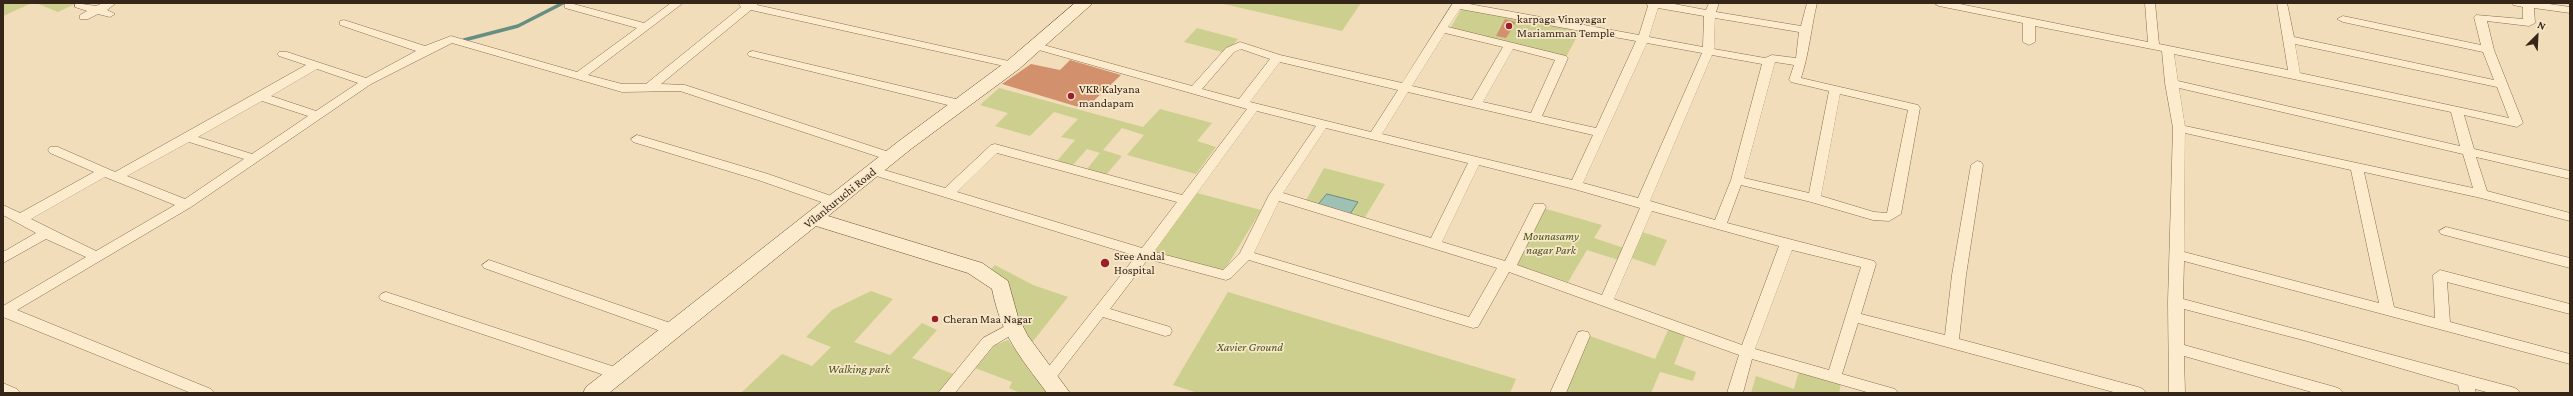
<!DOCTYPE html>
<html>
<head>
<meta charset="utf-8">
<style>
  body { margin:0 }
  #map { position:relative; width:2573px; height:396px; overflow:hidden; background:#f1ddb9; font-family:"Crimson Pro",serif }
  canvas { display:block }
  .frame { position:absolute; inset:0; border:4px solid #362519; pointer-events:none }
  .north { position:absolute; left:2517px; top:16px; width:40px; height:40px; -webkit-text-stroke:3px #f8e7c9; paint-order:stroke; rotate:24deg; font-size:11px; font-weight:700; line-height:16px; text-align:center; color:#362519 }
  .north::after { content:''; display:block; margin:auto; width:14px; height:18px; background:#362519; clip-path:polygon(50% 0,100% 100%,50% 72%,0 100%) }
</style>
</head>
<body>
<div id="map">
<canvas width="2573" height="396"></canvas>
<div class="frame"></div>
<div class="north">N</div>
</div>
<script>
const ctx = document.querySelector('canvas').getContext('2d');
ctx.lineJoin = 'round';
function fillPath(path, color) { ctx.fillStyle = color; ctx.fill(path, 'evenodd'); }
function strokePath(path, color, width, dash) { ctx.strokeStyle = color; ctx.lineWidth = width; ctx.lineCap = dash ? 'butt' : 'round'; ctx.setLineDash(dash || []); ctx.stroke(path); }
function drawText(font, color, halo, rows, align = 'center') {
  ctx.font = font + ' "Crimson Pro",serif'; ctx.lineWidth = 3.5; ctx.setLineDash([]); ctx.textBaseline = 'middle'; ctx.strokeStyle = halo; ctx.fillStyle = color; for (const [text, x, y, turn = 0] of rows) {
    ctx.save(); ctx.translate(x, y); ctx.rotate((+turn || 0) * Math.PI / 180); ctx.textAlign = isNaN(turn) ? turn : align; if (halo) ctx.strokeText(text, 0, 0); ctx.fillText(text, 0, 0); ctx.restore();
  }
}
const green = new Path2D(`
  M3 3H32L3 16Z
  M36 3H77L58 12Z
  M1219 3H1361L1342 31Z
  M1462 8 1580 31 1566 57 1450 29Z
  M1197 28 1238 39 1226 53 1184 42Z
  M999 88 1143 127 1160 109 1212 123 1197 141 1216 147 1196 174 1127 155 1144 135 1122 128 1103 150 1122 156 1106 175 1087 169 1100 153 1087 149 1073 165 1057 161 1075 140 1061 137 1078 119 1054 112 1030 136 995 126 1008 113 980 105Z
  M1324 168 1385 184 1364 219 1305 202Z
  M1197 193 1261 210 1224 271 1153 252Z
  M1536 206 1602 225 1594 238 1624 248 1633 229 1667 240 1655 266 1631 258 1628 263 1587 250 1568 282 1504 261Z
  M995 265 1033 285 1068 297 1030 345 989 271Z
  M871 291 893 299 854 342 890 355 922 323 937 330 912 358 956 375 940 393H741L782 354 812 366 831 347 806 337 832 310Z
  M1228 292 1516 379 1510 393H1198L1173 385Z
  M1669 328 1686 334 1674 364 1696 372 1693 381 1660 372 1651 393H1561L1587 335 1655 359Z
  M1008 340 1047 391 1046 393H1020L1009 388 1012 382 975 368 995 345Z
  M1799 371 1841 384 1839 393H1751L1756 376 1794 389Z`);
const water = new Path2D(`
  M1327 194 1358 202 1350 214 1319 204Z`);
const stream = new Path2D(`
  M464 40 518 26 563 3`);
const building = new Path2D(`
  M1505 19 1516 22 1506 38 1496 36Z
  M1070 60 1121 75 1085 109 1002 84 1031 64 1060 70Z`);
const street = new Path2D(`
  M75 3 96 6 103 3H116L107 10 115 14 110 17 98 14 88 19H80V15L87 11 75 7Z
  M570 3 644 23 671 3H683L588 75 622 84H646L741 7 739 5 740 3H758L757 5 1013 62 1019 65 1013 68 751 10 661 84 685 85 895 154 897 157 895 160 891 161 680 91 622 92 452 43 371 84 191 207 17 310 211 389 214 393H191L3 317V306L86 257 46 239 3 263V252L36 233 3 215V205L20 213 94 172 50 153 48 150 50 147H58L115 172 306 65 279 56 277 54 279 52H287L366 78 416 51 340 25V21L344 20 425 46 451 36 577 72 637 28 565 8V4ZM317 69 358 83 316 111 271 96ZM262 101 308 116 252 154 198 137ZM189 142 244 159 185 199 127 176ZM105 177 175 205 96 251 31 219Z
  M1453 3H1464L1639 35 1648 6 1646 3H1669L1706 10 1709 3H1719L1716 12 1801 26 1807 3H1817C1811 28 1809 54 1801 78L1918 105 1920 108 1901 214 1889 221 1873 220 1811 202 1741 185 1727 223 1874 261 1876 264 1861 314 1945 335 1952 275 1971 165 1977 161 1981 162 1983 165 1966 275 1959 339 2138 387 2143 389 2146 393H2117L1858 323 1842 374 1895 389 1898 393H1870L1752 359 1743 393H1727L1739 355 1509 272 1478 327 1473 328 1249 260 1231 278 1226 280 1148 259 1110 309 1170 327 1172 331 1170 335 1165 336 1103 317 1052 383 1047 385 1042 383 1040 379 1042 375 1136 256 870 174 868 171 874 167 945 188 991 145 995 144 1182 195 1247 109 1032 48 1030 46 1032 44H1040L1192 86 1226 48 1240 42 1280 55 1402 83ZM1658 8 1704 16 1703 47 1649 37ZM1460 9 1636 41 1596 128 1542 116 1568 58 1566 56 1448 27ZM1715 18 1799 32 1796 58 1772 55 1765 58 1714 49ZM1445 33 1503 47 1472 100 1412 86ZM1647 43 1702 53 1638 198 1583 183ZM1241 49 1270 59 1239 99 1202 89 1234 52ZM1513 49 1555 60 1531 113 1483 102ZM1712 55 1762 64 1731 180 1715 220 1650 201ZM1280 62 1398 90 1371 132 1250 102ZM1775 62 1794 65 1789 80 1791 82 1829 91 1809 193 1744 178ZM1408 92 1593 135 1572 180 1382 134ZM1840 94 1908 110 1887 213 1874 212 1821 196ZM1257 111 1316 126 1269 195 1240 253 1223 270 1154 252ZM1326 128 1468 163 1431 238 1283 193ZM997 153 1177 202 1142 248 957 192ZM1479 165 1574 189 1640 208 1602 295 1517 265 1546 207 1544 204H1534L1505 261 1442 242ZM1279 201 1497 268 1469 317 1254 253ZM1652 211 1779 246 1742 345 1614 299ZM1792 250 1861 267 1829 370 1755 349Z
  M1934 3H1955L2148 42 2145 3H2155L2159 44 2288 70 2277 3H2287L2294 37 2494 80 2483 52 2343 22 2337 19 2343 16 2481 45 2474 17 2476 15 2523 19V7L2513 5 2512 3H2542L2570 7V13L2534 8 2535 23 2529 26 2487 21 2494 50 2523 123 2517 127 2464 115 2474 149 2570 171V179L2476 157 2487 191 2570 213V221L2481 198 2364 172 2394 307 2435 318 2433 275 2440 270 2570 304V314L2447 282 2450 322 2570 354V364L2184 261 2183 299 2512 387 2517 389 2520 393H2490L2475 389 2476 393H2460L2458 385 2307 341 2184 309V345L2335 387 2340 389 2343 393H2315L2184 356 2185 393H2169L2168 302 2173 128 2165 83 2162 51 2035 26V42L2029 45 2023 42V23L1939 6ZM2295 44 2497 87 2509 118 2300 73ZM2174 54 2451 112 2460 146 2178 81ZM2179 88 2463 154 2473 188 2185 126ZM2185 133 2351 170 2379 303 2184 252Z
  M753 51 964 101 966 104 960 108 749 56 747 54 749 52Z
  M637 135 768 174 840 199 842 202 835 206 830 205 758 180 633 142 631 139Z
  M2446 227 2570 258V268L2441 234 2439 231Z
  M489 260 679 326 681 330 679 334H669L484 268 482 265Z
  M386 292 624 370 626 374 624 378 619 380 381 300 379 297 381 294Z
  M1013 322 1018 323 1020 327 1018 331 993 346 955 393H938L983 338Z
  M1583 331 1588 332 1590 336 1566 393H1550L1576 336 1578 332Z
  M3 383 17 389 20 393H3Z`);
const secondary = new Path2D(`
  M1075 3H1093L1019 69 911 149 828 216 982 263 1008 281 1018 317 1028 336 1070 393H1047C1019 355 1002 337 992 289L968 273 816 226 609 393H583L586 387 899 141 1007 61Z`);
const markers = [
  [1509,26,4,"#9c1e28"],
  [1071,96,4,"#9c1e28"],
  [1105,263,5,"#9c1e28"],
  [935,319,4,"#9c1e28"]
];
const poiNames = [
  ["karpaga Vinayagar",1517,19],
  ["Mariamman Temple",1517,33],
  ["VKR Kalyana",1079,89],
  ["mandapam",1079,103],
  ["Sree Andal",1114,256],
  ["Hospital",1114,270],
  ["Cheran Maa Nagar",943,319]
];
const streetNames = [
  ["Vilankuruchi Road",840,198,-39]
];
const parkNames = [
  ["Mounasamy",1551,236],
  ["nagar Park",1551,250],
  ["Xavier Ground",1250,347],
  ["Walking park",859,369]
];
fillPath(green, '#cccf8d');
fillPath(water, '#9fc1b4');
strokePath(water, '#668e82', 1);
strokePath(stream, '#668e82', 3.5);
fillPath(building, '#d3906c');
strokePath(street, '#896c53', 1);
strokePath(secondary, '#6a4d36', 1);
fillPath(street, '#fcebcd');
fillPath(secondary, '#fcebcd');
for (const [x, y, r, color] of markers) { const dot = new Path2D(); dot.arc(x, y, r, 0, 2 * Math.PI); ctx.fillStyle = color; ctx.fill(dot); strokePath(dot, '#f8e7c9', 1.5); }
drawText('12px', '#362519', '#f8e7c9', poiNames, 'left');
drawText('12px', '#362519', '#f8e7c9', streetNames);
drawText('italic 12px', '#4a541e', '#f8e7c9', parkNames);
</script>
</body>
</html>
